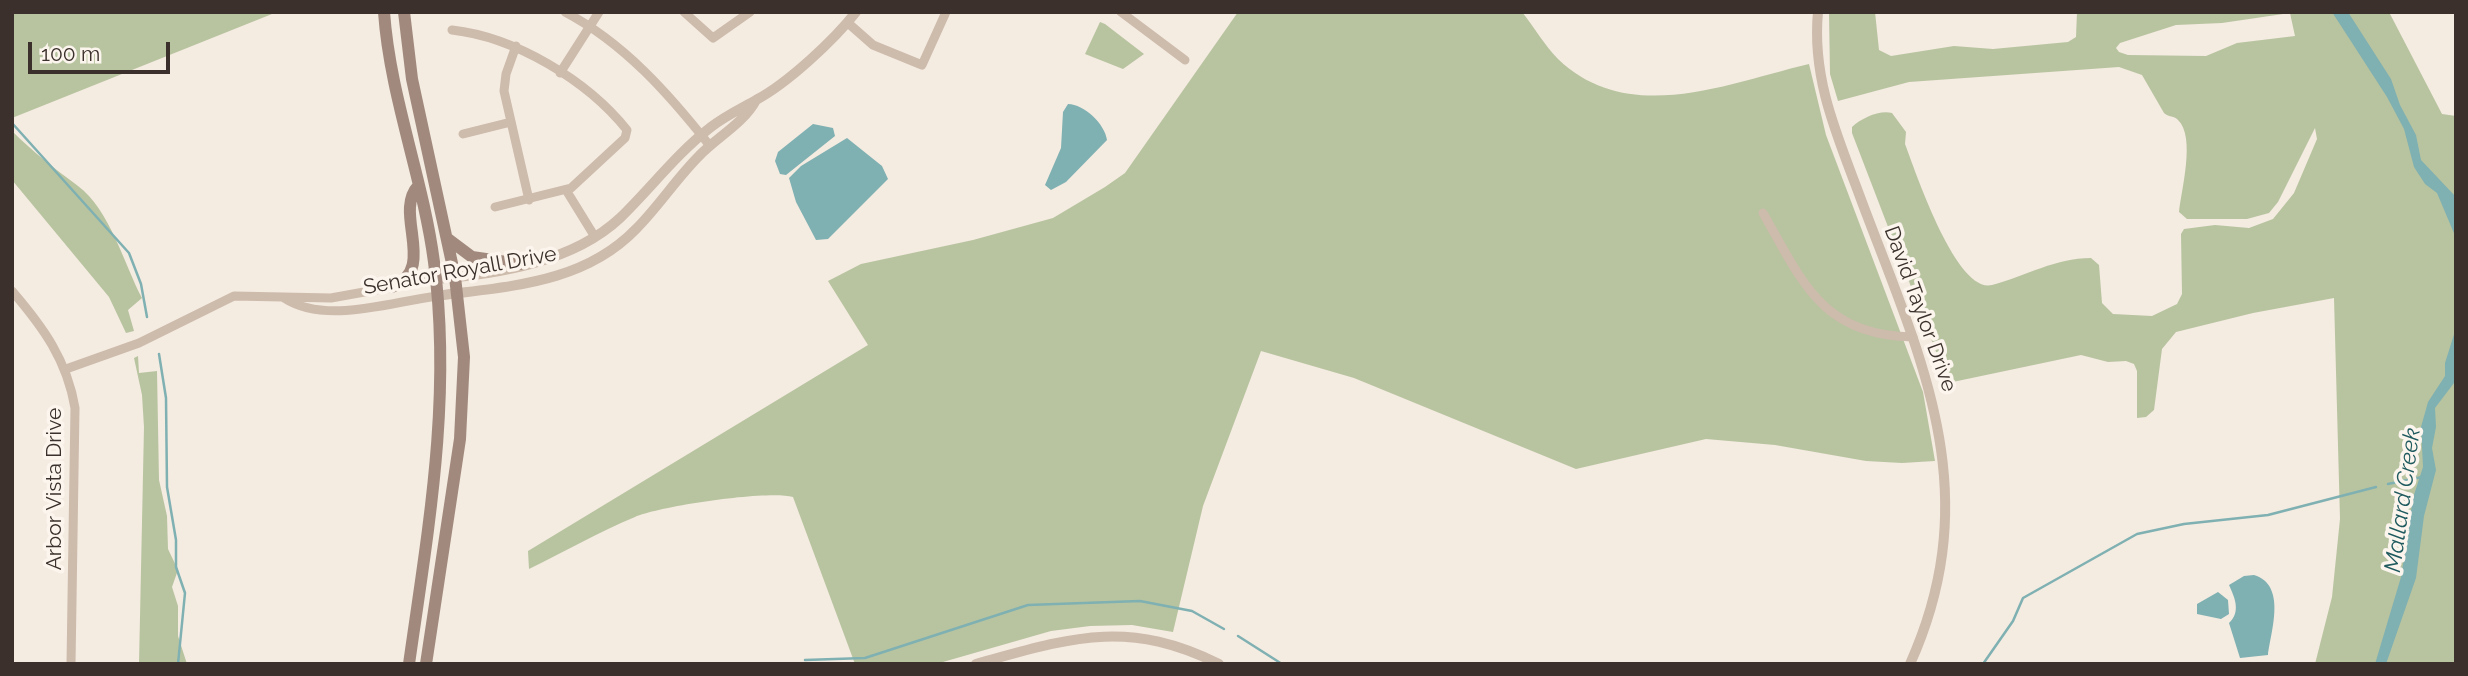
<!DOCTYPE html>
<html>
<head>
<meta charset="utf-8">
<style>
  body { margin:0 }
  #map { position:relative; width:2468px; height:676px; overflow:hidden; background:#f4ebe1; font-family:Raleway,sans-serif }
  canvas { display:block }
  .frame { position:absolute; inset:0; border:14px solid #3b302b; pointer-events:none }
  .scale { position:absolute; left:28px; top:42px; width:142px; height:32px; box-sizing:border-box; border:4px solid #3b302b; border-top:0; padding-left:9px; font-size:21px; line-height:24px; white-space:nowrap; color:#3b302b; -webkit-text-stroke:5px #fbf5ee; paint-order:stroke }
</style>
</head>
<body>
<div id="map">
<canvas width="2468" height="676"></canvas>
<div class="frame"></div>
<div class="scale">100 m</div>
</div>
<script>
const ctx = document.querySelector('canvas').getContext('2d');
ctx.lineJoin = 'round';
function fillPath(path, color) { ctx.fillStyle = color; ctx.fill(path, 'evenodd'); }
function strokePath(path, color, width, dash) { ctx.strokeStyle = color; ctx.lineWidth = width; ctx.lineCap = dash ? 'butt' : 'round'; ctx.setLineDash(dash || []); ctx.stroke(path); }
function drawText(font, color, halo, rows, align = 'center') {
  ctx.font = font + ' Raleway,sans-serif'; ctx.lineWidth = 7; ctx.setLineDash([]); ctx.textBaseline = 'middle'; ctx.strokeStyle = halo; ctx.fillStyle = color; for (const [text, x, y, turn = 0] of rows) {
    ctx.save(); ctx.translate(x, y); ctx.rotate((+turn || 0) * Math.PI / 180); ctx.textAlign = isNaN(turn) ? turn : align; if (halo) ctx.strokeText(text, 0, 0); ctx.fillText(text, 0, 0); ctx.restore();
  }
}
const green = new Path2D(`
  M12 12H277L12 118Z
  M1238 12H1522C1534 27 1545 46 1558 59 1629 127 1728 83 1809 64L1826 135 1923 392 1935 461 1902 463 1866 461 1775 445 1706 439 1576 469 1354 378 1261 351 1203 506 1173 632 1132 625 1090 626 1051 631 936 664H855L793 497C768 490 660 506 635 517 599 532 564 552 529 569L528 551 868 345 828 281 861 264 973 240 1053 218 1105 187 1125 173Z
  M1829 12H1875L1879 50 1891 56 1954 46 1993 49 2068 42 2076 37 2077 12H2389L2442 114 2456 116V664H2315L2332 597 2340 519 2334 298 2253 313 2176 332 2162 349 2154 410 2146 417 2137 418V371L2134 364 2126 361 2108 362 2081 355 1948 383 1852 133V127C1862 118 1879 110 1892 113L1906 132 1905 144C1915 170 1956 294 1992 285 2026 276 2055 258 2091 258L2099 265 2102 303 2113 314 2152 316 2177 304 2182 294 2181 234 2184 229 2215 225 2249 228 2273 219 2294 193 2317 139 2315 128 2278 202 2269 213 2247 219H2187L2179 212C2181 191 2196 137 2178 120 2175 116 2168 117 2164 113L2142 75 2119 67 1909 82 1838 101 1830 74ZM2290 13 2295 36 2237 43 2206 56 2128 55 2119 52 2116 48 2120 43 2176 25 2222 23Z
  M1100 22 1105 24 1144 54 1123 69 1085 54Z
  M12 131C33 152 55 169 78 186 110 210 124 264 142 298L128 310 134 331 126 333 109 297 12 180Z
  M138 356 139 373 157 371 159 480 167 516 168 549 178 570 172 587 178 606V636L187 664H139L144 427 142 395 134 358Z`);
const water = new Path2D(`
  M2332 12H2348L2391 79 2400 105 2416 135 2421 160 2456 197V238L2437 193 2425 184 2414 167 2404 129 2387 97Z
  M1068 104C1084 104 1105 124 1107 140L1066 182 1051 190 1045 185 1061 148 1063 112Z
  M813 124 833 128 835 136 786 175 780 174 775 161 778 152Z
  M847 138 882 166 888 179 828 239 816 240 796 202 789 178 801 166Z
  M2456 328 2454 383 2435 408 2436 427 2432 448 2436 470 2424 516 2416 578 2386 664H2375L2401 577 2413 498 2423 467 2421 427 2428 402 2445 376V363Z
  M2254 575C2287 585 2271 631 2268 655L2240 658 2229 623C2241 612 2235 598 2229 585L2244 576Z
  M2218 592 2228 600 2229 614 2221 619 2197 614V604Z`);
const stream = new Path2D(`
  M12 123 129 253 141 284 147 317
  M159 354 166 398 167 487 176 540V567L185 593 178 664
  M2388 484 2422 477
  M1238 636 1282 664
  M805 660 865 658 1028 605 1140 601 1192 611 1224 629
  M1983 664 2013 621 2023 598 2137 534 2184 524 2268 515 2376 487`);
const minor = new Path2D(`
  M565 12C624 43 669 94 710 146
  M684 12 713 38 750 12
  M1121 12 1185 60
  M848 23 873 45 922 65 946 12
  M452 30C515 37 587 80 627 130L625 138 571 188 495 207
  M516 46 506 74 504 91 529 200
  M560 73 599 12
  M463 134 511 122
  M566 190 595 237
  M1763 213C1803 283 1822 335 1913 337
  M12 291C43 327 67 360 75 408L71 664
  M284 298C326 325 390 302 437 296
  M66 369 139 343 234 296 331 298 436 279`);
const tertiary = new Path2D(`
  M1818 12C1812 75 1834 128 1856 186 1917 352 1990 486 1910 664
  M436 279C498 274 573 262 620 218 651 188 676 154 711 127 725 116 740 109 756 100 788 83 834 40 856 12
  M437 296C508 286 583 284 636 229 659 206 676 179 699 156 717 137 743 124 756 100
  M976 664C1070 638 1126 618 1219 664`);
const secondary = new Path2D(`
  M384 12C390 97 423 178 434 262 452 398 428 530 409 664
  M404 12 412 79 455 277 464 357 460 439 426 664
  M448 239 472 257 520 264
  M392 287C438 269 393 213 418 186`);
const streetNames = [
  ["Senator Royall Drive",460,271,-10],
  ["David Taylor Drive",1920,309,70],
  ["Arbor Vista Drive",55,489,-90]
];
const waterNames = [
  ["Mallard Creek",2403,500,-82]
];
fillPath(green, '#b8c4a0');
fillPath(water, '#7fb0b2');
strokePath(stream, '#7fb0b2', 2.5);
strokePath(minor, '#cdbbac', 9);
strokePath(tertiary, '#cdbbac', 10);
strokePath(secondary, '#a18a7d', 12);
drawText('21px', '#3b302b', '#fbf5ee', streetNames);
drawText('italic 23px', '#1f5a5e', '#fbf5ee', waterNames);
</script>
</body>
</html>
